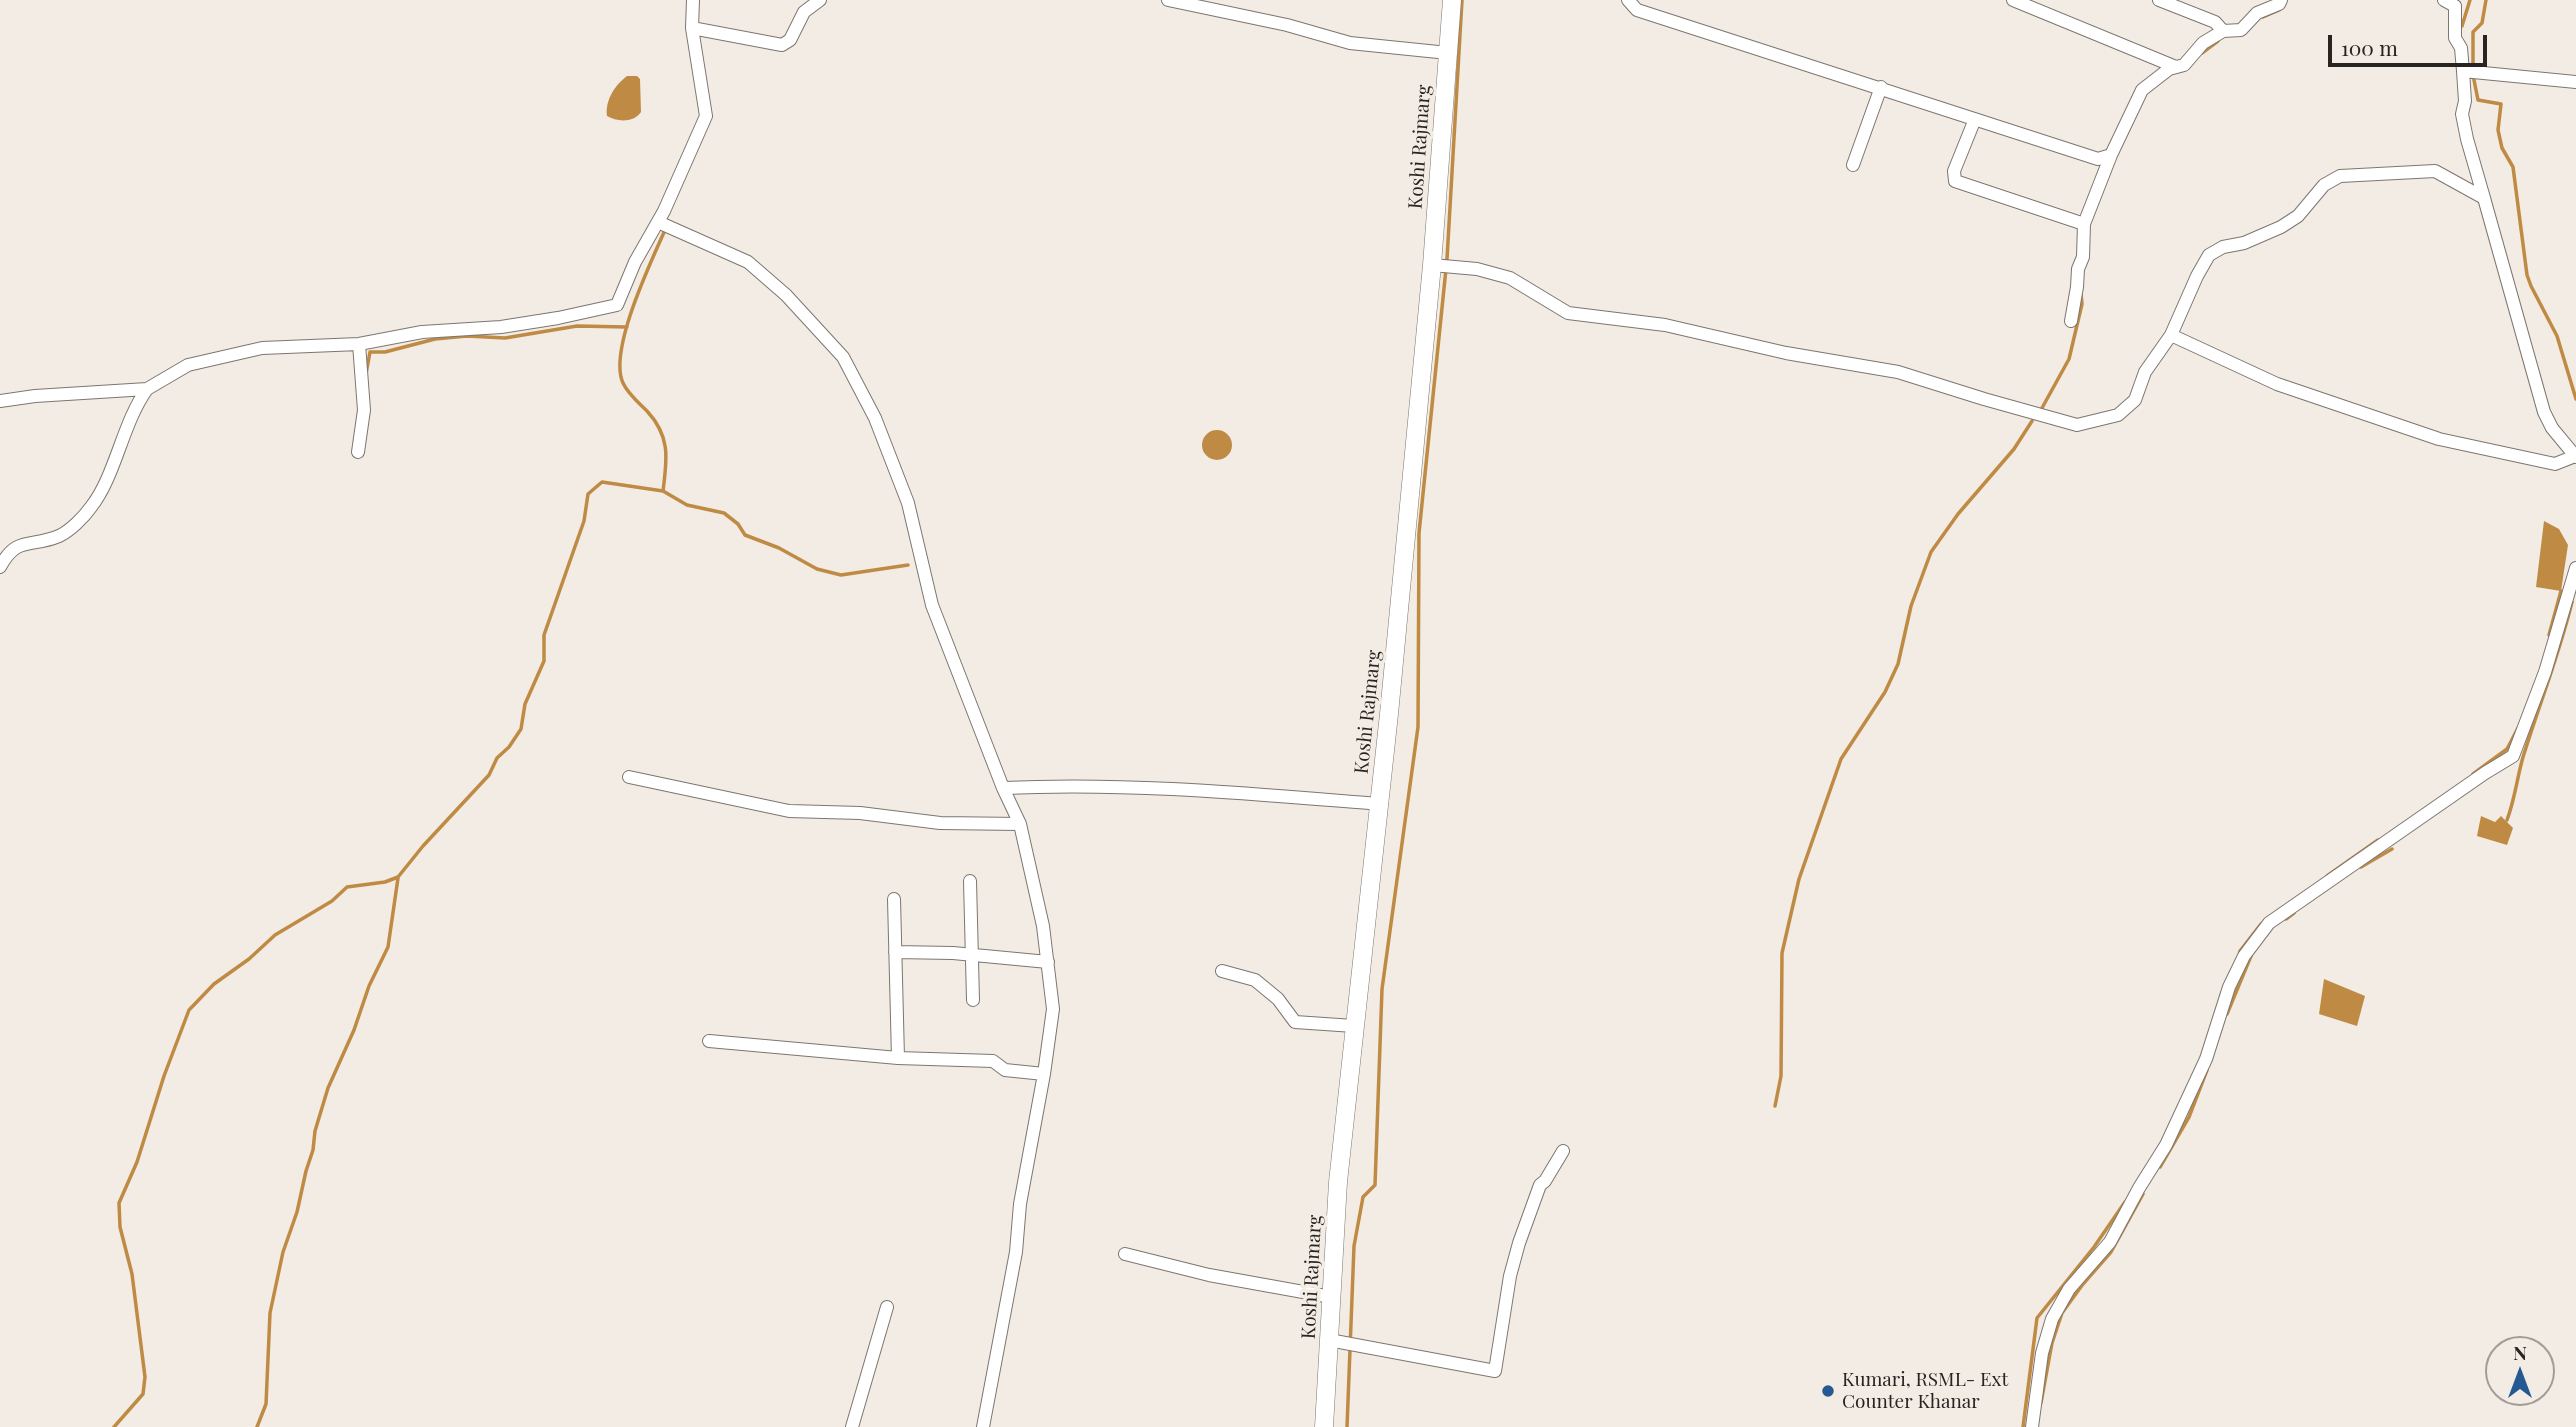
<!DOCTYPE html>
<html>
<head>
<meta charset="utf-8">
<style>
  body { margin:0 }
  #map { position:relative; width:2576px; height:1427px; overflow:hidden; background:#f2ece4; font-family:"Playfair Display",serif }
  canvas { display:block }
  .north { position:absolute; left:2485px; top:1336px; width:70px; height:70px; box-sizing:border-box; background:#f2ece4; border:2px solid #a19c96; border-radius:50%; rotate:0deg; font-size:19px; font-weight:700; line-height:28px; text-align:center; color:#272422 }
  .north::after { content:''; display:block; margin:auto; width:24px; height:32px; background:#245992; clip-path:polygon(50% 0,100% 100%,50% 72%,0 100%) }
  .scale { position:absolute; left:2328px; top:35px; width:159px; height:32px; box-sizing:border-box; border:4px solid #272422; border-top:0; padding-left:9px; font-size:21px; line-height:24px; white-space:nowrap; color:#272422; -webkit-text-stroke:5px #f2ece4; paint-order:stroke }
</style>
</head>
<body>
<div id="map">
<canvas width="2576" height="1427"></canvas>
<div class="north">N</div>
<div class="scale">100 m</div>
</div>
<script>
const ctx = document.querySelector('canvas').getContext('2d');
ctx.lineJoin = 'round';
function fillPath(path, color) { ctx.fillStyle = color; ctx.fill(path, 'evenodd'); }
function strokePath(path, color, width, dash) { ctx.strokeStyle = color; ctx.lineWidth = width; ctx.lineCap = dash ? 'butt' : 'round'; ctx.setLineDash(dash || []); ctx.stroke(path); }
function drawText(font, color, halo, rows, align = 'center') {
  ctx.font = font + ' "Playfair Display",serif'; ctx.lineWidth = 7; ctx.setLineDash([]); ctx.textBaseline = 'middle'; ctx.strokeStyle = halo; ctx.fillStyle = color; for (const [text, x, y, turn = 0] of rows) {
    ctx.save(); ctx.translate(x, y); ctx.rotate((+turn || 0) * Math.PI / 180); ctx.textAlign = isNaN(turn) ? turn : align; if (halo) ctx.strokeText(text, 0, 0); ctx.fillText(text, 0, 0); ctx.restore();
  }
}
const water = new Path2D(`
  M627 76H637L640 79 641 112C634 123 617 122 607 116 605 100 615 85 627 76Z
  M1202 445a15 15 0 1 1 30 0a15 15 0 1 1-30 0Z
  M2544 521 2559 529 2568 545 2561 591 2536 587Z
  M2481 816 2495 822 2501 816 2513 828 2507 845 2477 836Z
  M2324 979 2365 996 2357 1026 2319 1014Z`);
const stream = new Path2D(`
  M2263 17 2279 10
  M2462 26 2470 0
  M2202 53 2218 41
  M2473 67V32L2482 23 2486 0
  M2473 75 2478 100 2501 104 2498 130 2502 148 2513 167 2527 275 2531 286 2557 336 2576 399
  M366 374 370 352H385L435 339 467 336 505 338 577 326 627 327
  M2042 408 2069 359 2082 304 2081 294
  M663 491C667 459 671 437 647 411 639 403 628 394 623 383 608 351 651 262 665 230
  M2549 635 2561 591
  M2473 774 2507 749 2518 728
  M2507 820C2515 799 2517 778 2523 757 2539 705 2559 655 2572 602
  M2361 867 2392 849
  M2327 876 2378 840
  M2286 919 2294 913
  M2240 951 2261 924
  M2227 1014 2251 956
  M1775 1106 1781 1076 1782 953 1799 879 1841 759 1885 692 1898 664 1911 606 1931 552 1958 514 2014 449 2032 421
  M2160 1167 2189 1117 2207 1070
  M2041 1403 2052 1343 2062 1313 2083 1284 2111 1252 2143 1194
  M114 1427 143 1394 145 1377 132 1274 120 1227 119 1203 137 1162 164 1076 189 1010 214 984 249 959 275 935 332 901 347 887 385 882 398 877 423 846 489 775 497 758 509 747 521 729 525 704 544 661V635L584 521 588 494 602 482 663 491 687 505 724 513 738 524 745 535 779 548 817 569 841 575 908 565
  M257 1427 266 1404 270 1313 283 1252 297 1212 306 1171 313 1150 315 1131 328 1088 354 1030 369 986 388 947 398 878
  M1347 1427 1354 1246 1363 1197 1375 1185 1382 989 1418 727 1419 533 1447 259 1462 0
  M2023 1427 2037 1318 2094 1247 2125 1202`);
const minor = new Path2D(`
  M1168 0 1287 25 1350 43 1448 53
  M1628 0 1637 10 2098 159 2111 155 2142 90 2169 69 2184 65 2203 43 2223 31 2241 30 2257 13 2279 4 2281 0
  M2013 0 2176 67
  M2159 0 2215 22 2223 31
  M2444 0 2455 6V38L2461 48 2463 71 2465 101 2462 114 2467 139 2484 198
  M692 28 782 45 790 40 804 12 820 0
  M2463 71 2576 82
  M1975 119 1954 171 1955 181 2084 224 2111 155
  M1853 165 1881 87
  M658 222 748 262 786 295 843 357 875 418 908 503 932 605 1003 788 1020 824 1043 926 1053 1009 1044 1074 1020 1204 1016 1252 983 1427
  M1432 265 1477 269 1510 278 1568 313 1665 325 1786 353 1898 372 1984 399 2077 425 2118 415 2135 400 2145 372 2171 335 2197 276 2209 255 2223 247 2244 243 2281 227 2298 216 2324 185 2340 176 2435 171 2484 198 2544 412 2552 428 2576 457
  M2071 321 2077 287 2078 269 2083 257 2084 224
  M2171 335 2277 384 2439 439 2555 464 2575 456
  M0 401 35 396 147 389 188 365 262 348 359 344 422 332 501 327 558 318 617 305 635 262 664 211 706 116 692 28 693 0
  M358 452 364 410 359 344
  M0 567C17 535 31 548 59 536 70 531 84 517 91 507 116 475 122 424 147 389
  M629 777 789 811 860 813 940 823 1020 824
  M1003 788C1129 782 1254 794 1380 804
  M970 881 973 1000
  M894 899 898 1058
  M895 952 953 953 1048 962
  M1222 971 1255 980 1278 999 1295 1022 1354 1026
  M709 1041 898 1058 993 1061 1005 1070 1044 1074
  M1125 1254 1209 1275 1331 1297
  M1329 1340 1495 1371 1510 1276 1519 1243 1540 1185 1545 1181 1563 1151
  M852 1427 887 1307
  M2032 1427 2042 1353 2052 1319 2069 1289 2110 1242 2139 1188 2166 1145 2206 1059 2229 987 2244 956 2269 923 2485 773 2513 756 2545 672 2576 568`);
const primary = new Path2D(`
  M1324 1427 1338 1182 1389 714 1432 265 1452 0`);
const markers = [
  [1828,1391,7,"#245992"]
];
const streetNames = [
  ["Koshi Rajmarg",1420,147,-86],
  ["Koshi Rajmarg",1368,712,-84],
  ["Koshi Rajmarg",1312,1277,-87]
];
const poiNames = [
  ["Kumari, RSML- Ext",1842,1380],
  ["Counter Khanar",1842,1402]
];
fillPath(water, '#bf8b44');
strokePath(stream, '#bf8b44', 3.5);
strokePath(minor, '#7c7670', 14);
strokePath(primary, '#7c7670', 19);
strokePath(minor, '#fff', 12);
strokePath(primary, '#fff', 18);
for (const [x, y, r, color] of markers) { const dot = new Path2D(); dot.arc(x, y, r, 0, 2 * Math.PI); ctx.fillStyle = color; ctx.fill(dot); strokePath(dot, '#f2ece4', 2.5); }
drawText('19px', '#272422', '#f2ece4', streetNames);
drawText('19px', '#272422', '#f2ece4', poiNames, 'left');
</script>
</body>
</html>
